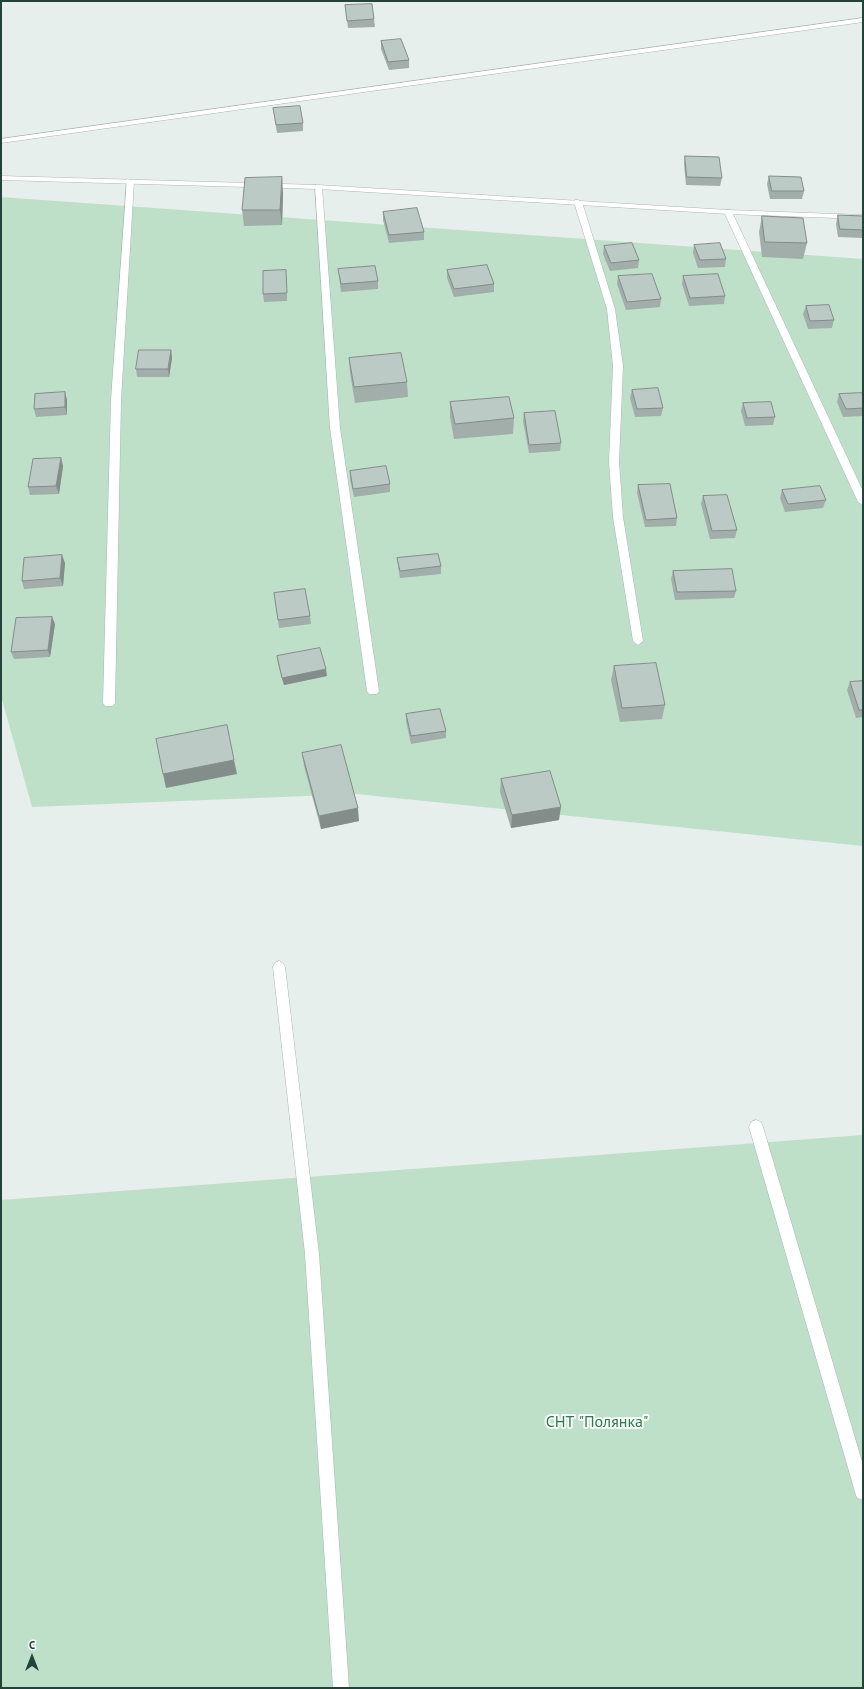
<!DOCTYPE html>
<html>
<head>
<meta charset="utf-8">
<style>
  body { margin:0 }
  #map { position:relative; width:864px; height:1689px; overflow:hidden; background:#e6efeb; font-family:"PT Sans",sans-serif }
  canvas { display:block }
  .frame { position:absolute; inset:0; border:2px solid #24423a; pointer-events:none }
  .north { position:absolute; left:12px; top:1637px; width:40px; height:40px; -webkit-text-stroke:3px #f7fbf9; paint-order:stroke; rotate:0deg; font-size:11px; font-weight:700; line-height:16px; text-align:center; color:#24423a }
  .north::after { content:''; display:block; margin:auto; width:14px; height:18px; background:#24423a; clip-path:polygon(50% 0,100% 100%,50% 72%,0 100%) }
</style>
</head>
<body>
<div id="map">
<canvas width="864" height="1689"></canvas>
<div class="frame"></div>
<div class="north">С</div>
</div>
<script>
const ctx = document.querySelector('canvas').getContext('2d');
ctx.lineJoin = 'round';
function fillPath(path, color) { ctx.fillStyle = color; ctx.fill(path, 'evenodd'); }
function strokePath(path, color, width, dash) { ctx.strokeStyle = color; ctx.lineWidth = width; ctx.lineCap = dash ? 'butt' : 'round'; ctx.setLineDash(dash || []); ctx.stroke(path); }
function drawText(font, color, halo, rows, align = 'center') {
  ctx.font = font + ' "PT Sans",sans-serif'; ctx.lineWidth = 4; ctx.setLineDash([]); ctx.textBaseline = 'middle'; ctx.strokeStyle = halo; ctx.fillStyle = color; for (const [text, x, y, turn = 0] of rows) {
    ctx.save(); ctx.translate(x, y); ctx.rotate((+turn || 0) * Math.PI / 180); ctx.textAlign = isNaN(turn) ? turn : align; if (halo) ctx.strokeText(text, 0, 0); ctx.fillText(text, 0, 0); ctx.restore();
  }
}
const green = new Path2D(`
  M1 197 863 259V846L356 794 32 807 1 696Z
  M863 1135V1688H1V1200Z`);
const lane = new Path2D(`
  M127 179 134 181 121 400 115 703 113 706H105L103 703 111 400Z
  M315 185 322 187 340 428 379 691 377 694H369L367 691 330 428Z
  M575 200H578L582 202 615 309 623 366 619 462 623 517 643 641 638 645 633 641 613 517 609 462 613 366 607 309 574 202Z
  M725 210H731L732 212 863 491V505L858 502 724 212Z
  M279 961 283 963 285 967 319 1254 349 1688H333L305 1254 273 967 275 963Z
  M756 1120 761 1122 763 1127 863 1465V1500L857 1498 855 1492 749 1127 751 1122Z`);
const street = new Path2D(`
  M863 18V22L1 143V139Z
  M1 176 318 185 728 210 863 215V219L728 214 318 189 1 180Z`);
const wall = new Path2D(`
  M345 5 374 19 375 27 348 28Z
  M381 41 409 60V68L389 70 381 49Z
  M273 108 303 123V131L277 133Z
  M685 156 722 178 720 186 686 185 684 164Z
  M769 176 804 191 802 199H770L767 184Z
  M283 193 282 225 244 226 242 210Z
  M383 212 424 232V240L389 243 383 220Z
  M838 215 863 216V238L838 237 836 224Z
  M762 216 807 243 803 259 762 257 759 232Z
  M694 245 726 259 725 267 698 268 693 253Z
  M604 246 639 260 638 268 610 271 603 254Z
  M338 269 378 281V289L341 292Z
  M447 270 494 284V292L454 297 447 278Z
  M618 276 661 299 660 307 626 310 617 284Z
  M683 276 725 296 724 304 689 306 682 284Z
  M287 278V301L264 302 263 294Z
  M806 306 834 320 832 328 808 329 803 314Z
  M171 350 172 358 169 377H137L136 369Z
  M349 358 407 382 408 397 355 403 350 373Z
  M632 390 663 408 661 416 635 417 630 398Z
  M65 392 67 400V415L36 417 34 409Z
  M839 394 863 395V416L843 417 837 402Z
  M450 402 514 418 513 434 454 439 450 417Z
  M743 403 775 417 773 425 745 426 741 411Z
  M524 413 561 443 560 451 529 453 523 421Z
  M61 458 63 466 59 494 30 495 28 487Z
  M350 471 390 484V492L354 497 350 479Z
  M638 485 677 518 676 526 645 527 637 493Z
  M782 490 826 500 823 508 785 512 780 498Z
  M703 496 737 530 735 538 710 539 701 504Z
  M397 558 441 566V574L400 578 398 566Z
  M65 563 63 586 24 589 22 581Z
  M673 571 736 591 734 598 675 600 671 579Z
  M274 593 310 616 311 624 279 628Z
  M55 624 50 657 14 659 11 652Z
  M277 656 327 676 284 685 278 664Z
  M614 666 665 705 662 719 620 722 611 680Z
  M863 681V717L856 718 847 690 850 682Z
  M406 714 446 731V738L411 744 406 721Z
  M302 753 359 821 321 829 304 766Z
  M501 779 559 820 511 828 500 792Z`);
const shadedWall = new Path2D(`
  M282 177 283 193 282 225 280 210Z
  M171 350 172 358 169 377 168 369Z
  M65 392 67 400V415L65 407Z
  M61 458 63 466 59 494 56 486Z
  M62 555 65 563 63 586 60 578Z
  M52 617 55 624 50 657 48 650Z
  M326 669 327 676 284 685 282 678Z
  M234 760 237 774 166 788 163 774Z
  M561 807 559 820 511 828 512 815Z
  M358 808 359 821 321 829 319 816Z`);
const building = new Path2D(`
  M372 4 374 19 347 21 345 5Z
  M401 39 409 60 388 62 381 41Z
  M300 106 303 123 276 125 273 108Z
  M685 156 719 157 722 178 687 177Z
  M769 176 801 177 804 191H772Z
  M282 177 280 210H242L245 178Z
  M417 208 424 232 389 235 383 212Z
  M838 215 863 216V230L840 229Z
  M762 216 803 218 807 243 765 242Z
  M632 243 639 260 611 263 604 246Z
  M720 243 726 259 700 260 694 245Z
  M487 265 494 284 454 289 447 270Z
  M375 266 378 281 341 284 338 269Z
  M286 270 287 293 263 294V271Z
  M652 274 661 299 627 302 618 276Z
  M718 274 725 296 690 298 683 276Z
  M829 305 834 320 810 321 806 306Z
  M139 350H171L168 369H136Z
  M401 353 407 382 354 387 349 358Z
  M658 388 663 408 637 409 632 390Z
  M65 392V407L34 409 35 394Z
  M862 393 863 395V408L846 409 839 394Z
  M509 397 514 418 455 424 450 402Z
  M771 402 775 417 747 418 743 403Z
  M555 411 561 443 529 445 524 413Z
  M61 458 56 486 28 487 33 459Z
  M386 466 390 484 353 489 350 471Z
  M670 484 677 518 646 520 638 485Z
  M820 486 826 500 788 504 782 490Z
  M727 495 737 530 712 531 703 496Z
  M438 554 441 566 400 571 397 558Z
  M62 555 60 578 22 581 24 558Z
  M732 569 736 591 677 592 673 571Z
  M305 589 310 616 278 620 274 593Z
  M52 617 48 650 11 652 16 618Z
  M320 648 326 669 282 678 277 656Z
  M656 663 665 705 622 708 614 666Z
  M863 681V710H859L850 682Z
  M440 709 446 731 411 736 406 714Z
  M227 725 234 760 163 774 156 739Z
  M341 745 358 808 319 816 302 753Z
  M550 771 561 807 512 815 501 779Z`);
const nearParknames = [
  ["СНТ \"Полянка\"",597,1422]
];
fillPath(green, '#bfe0c8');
strokePath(lane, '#a8b8b2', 1);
strokePath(street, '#a8b8b2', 1);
fillPath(lane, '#fff');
fillPath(street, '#fff');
fillPath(wall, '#a1aea9');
fillPath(shadedWall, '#838d89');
fillPath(building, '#bbcac4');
strokePath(building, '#838d89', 1);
drawText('16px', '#2d7a4b', '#f7fbf9', nearParknames);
</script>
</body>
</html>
